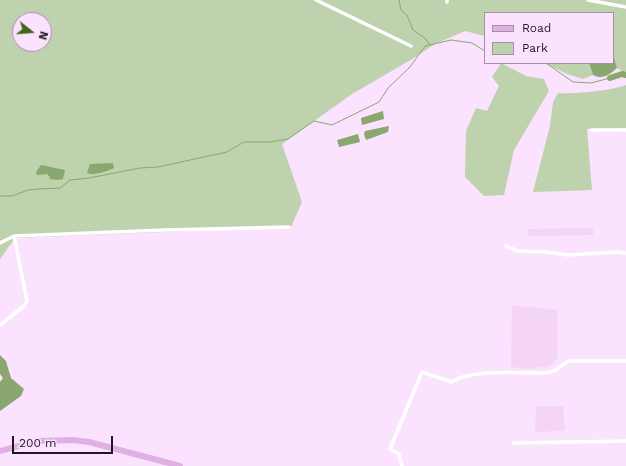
<!DOCTYPE html>
<html>
<head>
<meta charset="utf-8">
<style>
  body { margin:0 }
  #map { position:relative; width:626px; height:466px; overflow:hidden; background:#fbe2fe; font-family:"Work Sans",sans-serif }
  canvas { display:block }
  .legend { position:absolute; left:484px; top:12px; width:130px; height:52px; box-sizing:border-box; background:#fbe2fe; border:1px solid #a391a6; margin:0; padding:5px 7px; list-style:none; font-size:12px; color:#201721 }
  .legend li { display:flex; align-items:center; gap:8px; height:20px }
  .legend b { width:20px; border:1px solid #a391a6 }
  .north { position:absolute; left:12px; top:12px; width:40px; height:40px; box-sizing:border-box; background:#fbe2fe; border:1px solid #a391a6; border-radius:50%; rotate:107deg; font-size:11px; font-weight:700; line-height:16px; text-align:center; color:#201721 }
  .north::after { content:''; display:block; margin:auto; width:14px; height:18px; background:#426319; clip-path:polygon(50% 0,100% 100%,50% 72%,0 100%) }
  .scale { position:absolute; left:12px; top:436px; width:101px; height:18px; box-sizing:border-box; border:2px solid #201721; border-top:0; padding-left:5px; font-size:12px; line-height:14px; white-space:nowrap; color:#201721; -webkit-text-stroke:3px #fbe2fe; paint-order:stroke }
</style>
</head>
<body>
<div id="map">
<canvas width="626" height="466"></canvas>
<ul class="legend">
<li><b style="height:5px;background:#e0b0e5"></b>Road</li>
<li><b style="height:11px;background:#bfd2ae"></b>Park</li>
</ul>
<div class="north">N</div>
<div class="scale">200 m</div>
</div>
<script>
const ctx = document.querySelector('canvas').getContext('2d');
ctx.lineJoin = 'round';
function fillPath(path, color) { ctx.fillStyle = color; ctx.fill(path, 'evenodd'); }
function strokePath(path, color, width, dash) { ctx.strokeStyle = color; ctx.lineWidth = width; ctx.lineCap = dash ? 'butt' : 'round'; ctx.setLineDash(dash || []); ctx.stroke(path); }
const built = new Path2D(`
  M593 228V235L528 236V229Z
  M512 305 557 310 558 357 550 366 528 369 511 367Z
  M536 406H563L565 431 535 432Z`);
const green = new Path2D(`
  M0 0H626V73L617 68 613 54V13H485V36L465 31 435 44 414 58 352 94 282 144 302 202 291 227 15 238 0 259ZM20 20H44V44H20Z
  M501 63 526 76 544 79 549 91 514 150 504 195 484 196 465 177 466 131 476 108 487 111 499 86 492 77Z
  M545 63H589L593 75 583 79 567 74Z
  M626 85V128L587 129 592 190 533 192 550 126 553 102 558 93C575 94 610 91 626 85Z`);
const water = new Path2D(`
  M613 54 617 68C609 75 603 80 593 75L589 63H613Z
  M383 111 384 119 362 125 361 118Z
  M389 126 388 132 366 140 364 134 365 131Z
  M358 134 360 142 339 147 337 140Z
  M113 163 114 168C107 171 94 176 87 173L90 164Z
  M41 165 65 170 63 179 58 180 49 179 50 177 47 174 37 175 36 172Z
  M0 355 6 361 11 378 24 389 21 396 0 411V382L3 378 0 374Z`);
const stream = new Path2D(`
  M399 0 401 10 407 15 413 30 425 38 430 45
  M546 63 573 82 591 83 610 78
  M0 196H12L28 190 38 189 60 188 70 180 89 178 140 168 158 167 227 152 244 142H269L288 139 314 121 332 125 379 102 388 88 410 67 425 46 451 40 472 43 485 51`);
const river = new Path2D(`
  M610 78 622 74 626 75`);
const street = new Path2D(`
  M316 0 411 46
  M588 0 626 7
  M447 2V0
  M591 130H626
  M0 243 14 236 165 230 289 227
  M506 246 518 251 547 252 568 255 615 252 626 253
  M0 325 23 307 27 301 14 236
  M513 443 626 441
  M402 466 399 454 390 449 422 372 452 382C471 369 521 373 545 373L554 371 568 361H626`);
const primary = new Path2D(`
  M0 451 37 441 73 440 89 442 180 466`);
fillPath(built, '#f4d5f7');
fillPath(green, '#bfd2ae');
fillPath(water, '#89a76e');
strokePath(stream, '#89a76e', 1);
strokePath(river, '#89a76e', 6);
strokePath(street, '#fff', 3.5);
strokePath(primary, '#e0b0e5', 6);
</script>
</body>
</html>
